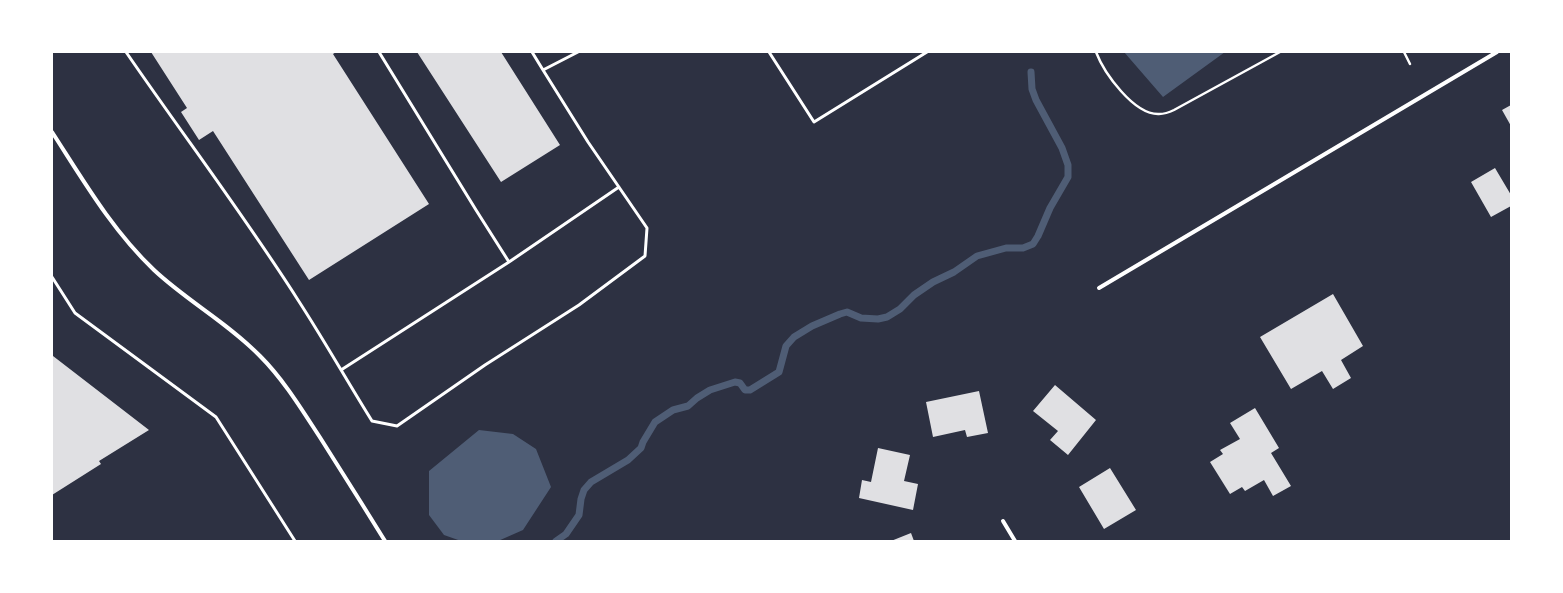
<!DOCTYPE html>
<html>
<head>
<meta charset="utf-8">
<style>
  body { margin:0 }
  #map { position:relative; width:1563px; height:593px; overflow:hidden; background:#2d3142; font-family:Inter,sans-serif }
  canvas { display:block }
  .frame { position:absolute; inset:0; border:53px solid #fff; pointer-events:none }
</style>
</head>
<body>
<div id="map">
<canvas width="1563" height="593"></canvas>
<div class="frame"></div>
</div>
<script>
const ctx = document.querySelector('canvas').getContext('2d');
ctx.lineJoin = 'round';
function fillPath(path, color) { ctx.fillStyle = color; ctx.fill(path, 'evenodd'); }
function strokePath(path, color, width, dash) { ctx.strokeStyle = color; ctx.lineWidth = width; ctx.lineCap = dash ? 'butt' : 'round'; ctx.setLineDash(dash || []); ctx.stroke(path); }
const water = new Path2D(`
  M1124 52H1225L1163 97Z
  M479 430 513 434 536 449 551 487 523 530 498 541H461L444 535 429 515V471Z`);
const stream = new Path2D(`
  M556 541 566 534 579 515 581 499 584 490 591 482 628 460 641 448 643 442 655 422 673 410 688 406 697 398 710 390 735 382 740 383 745 390H750L779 372 786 346 794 337 812 326 840 314 847 312 861 318 878 319 887 317 900 309 914 295 933 282 954 272 977 256 1006 248H1023L1033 244 1038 236 1050 208 1068 177V165L1062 148 1036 100 1032 89 1031 72`);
const building = new Path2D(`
  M151 52H336L333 54 429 204 309 280 213 131 199 140 181 112 187 108Z
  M417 52H501L560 145 501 182Z
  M1511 105V126L1502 110Z
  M1495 168 1511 195V206L1491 217 1471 182Z
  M1333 294 1363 346 1341 360 1351 378 1333 389 1322 371 1291 389 1260 337Z
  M53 356 149 430 99 461 101 464 52 495Z
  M1055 385 1096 420 1068 455 1050 440 1058 431 1033 411Z
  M979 391 988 433 967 437 965 430 933 437 926 402Z
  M1255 408 1279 448 1271 453 1291 486 1273 496 1264 480 1245 491 1242 487 1230 494 1210 462 1223 454 1220 450 1240 439 1230 423Z
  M878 448 910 455 904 481 918 484 913 510 859 498 862 480 871 482Z
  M1110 468 1136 510 1104 529 1079 487Z
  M911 533 914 541H891Z`);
const path = new Path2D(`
  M1096 52C1104 73 1134 115 1159 114 1164 114 1170 112 1174 110L1280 52
  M1404 52 1410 64`);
const service = new Path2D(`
  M126 52C183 135 244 215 298 300 324 340 347 381 372 421L397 426 485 365 579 305 645 256 647 228 588 142 543 70
  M379 52 476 210 509 262
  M532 52 543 70 578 52
  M769 52 814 122 927 52
  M52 277 75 313 216 417 295 541
  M341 370 509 262 619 187`);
const minor = new Path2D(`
  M52 132C83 180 112 230 154 270 187 301 228 323 260 356 284 380 302 410 321 439 342 472 364 507 385 541
  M1099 288 1497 52
  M1003 521 1015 541`);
fillPath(water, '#4f5d75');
strokePath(stream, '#4f5d75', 7);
fillPath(building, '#e0e0e3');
strokePath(path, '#fff', 2.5);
strokePath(service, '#fff', 3);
strokePath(minor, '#fff', 4);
</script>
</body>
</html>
